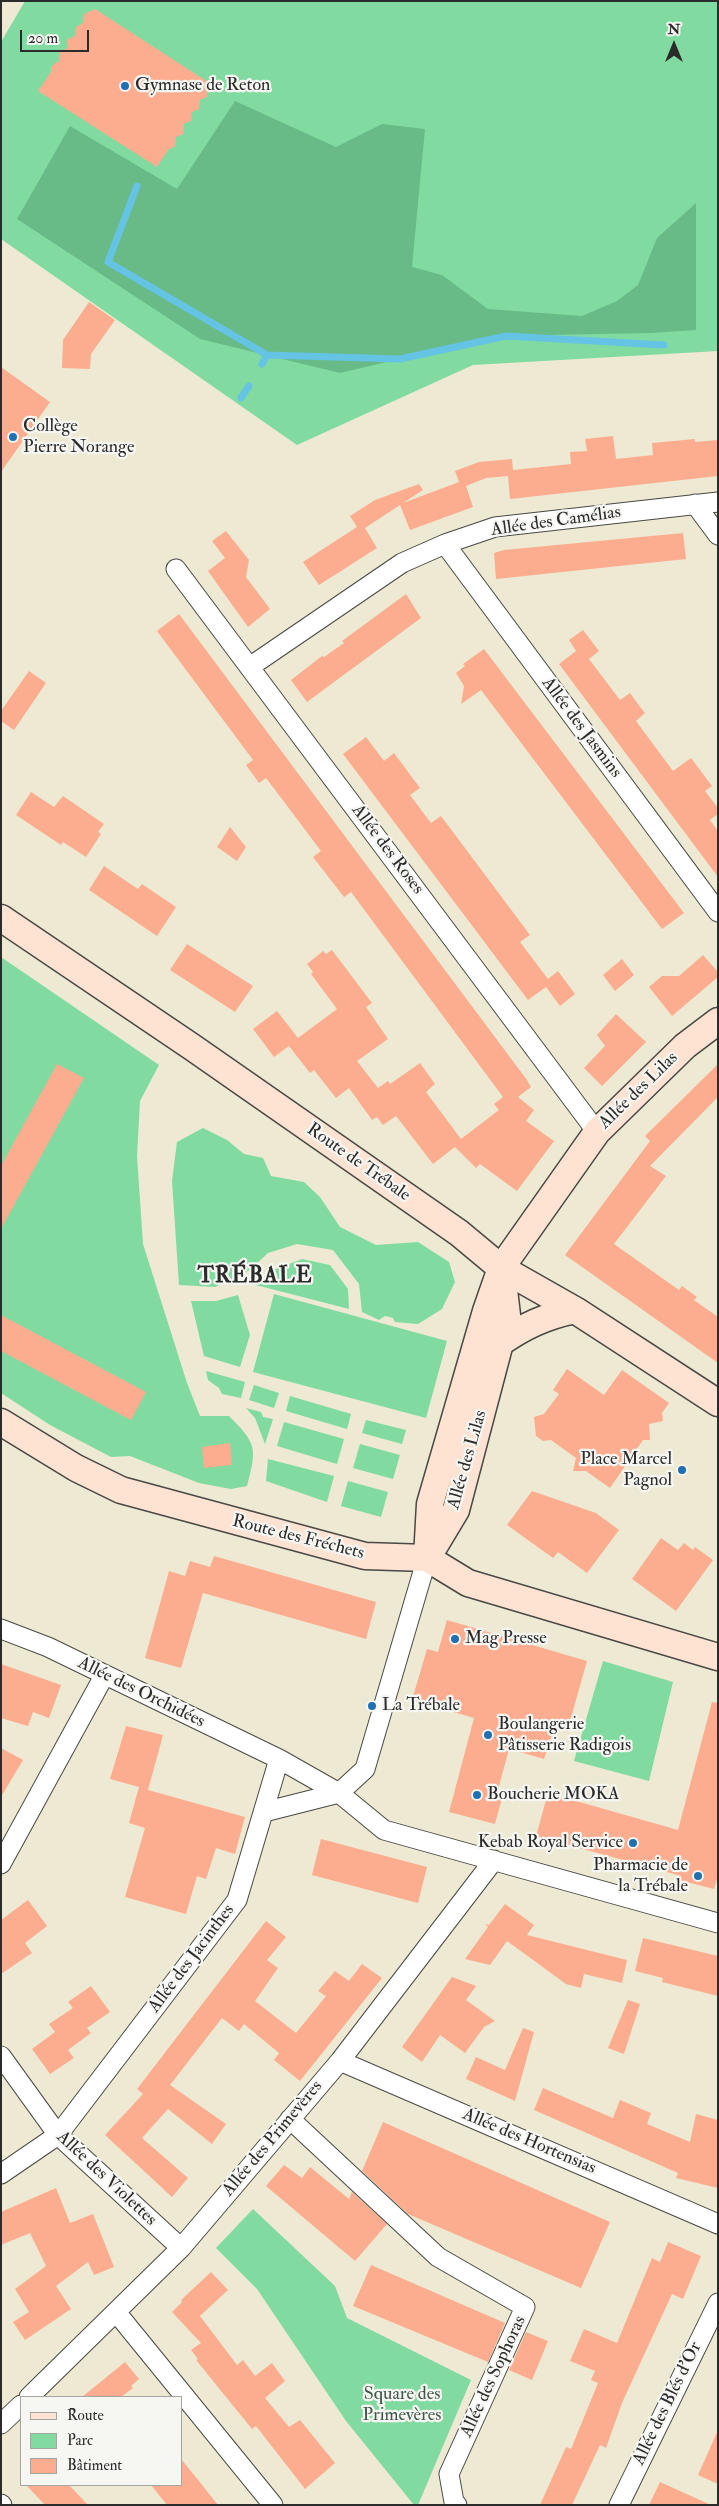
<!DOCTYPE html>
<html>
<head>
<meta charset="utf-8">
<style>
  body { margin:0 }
  #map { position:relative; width:719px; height:2506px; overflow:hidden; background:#ede9d2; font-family:"IM FELL Double Pica",serif }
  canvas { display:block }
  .frame { position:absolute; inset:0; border:2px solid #2b2b2b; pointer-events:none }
  .legend { position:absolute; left:20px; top:2396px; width:162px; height:90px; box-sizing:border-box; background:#f6f6f2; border:1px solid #a5a5a2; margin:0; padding:6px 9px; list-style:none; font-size:15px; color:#2b2b2b }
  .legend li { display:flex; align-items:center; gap:10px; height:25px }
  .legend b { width:25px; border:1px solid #a5a5a2 }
  .north { position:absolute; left:649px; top:20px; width:50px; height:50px; -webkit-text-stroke:4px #f6f6f2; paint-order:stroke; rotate:0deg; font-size:14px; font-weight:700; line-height:20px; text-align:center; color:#2b2b2b }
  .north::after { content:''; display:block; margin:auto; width:18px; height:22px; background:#2b2b2b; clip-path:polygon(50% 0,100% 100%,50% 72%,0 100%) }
  .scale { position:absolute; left:20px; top:30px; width:69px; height:22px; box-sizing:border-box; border:2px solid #2b2b2b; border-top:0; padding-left:6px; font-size:15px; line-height:18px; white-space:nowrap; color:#2b2b2b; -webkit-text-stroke:4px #f6f6f2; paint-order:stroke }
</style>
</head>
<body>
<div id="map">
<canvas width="719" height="2506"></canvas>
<div class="frame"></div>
<ul class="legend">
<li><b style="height:6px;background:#fee3d2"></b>Route</li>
<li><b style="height:14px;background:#81dba1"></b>Parc</li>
<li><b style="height:14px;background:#fcad8f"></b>Bâtiment</li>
</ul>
<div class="north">N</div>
<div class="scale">20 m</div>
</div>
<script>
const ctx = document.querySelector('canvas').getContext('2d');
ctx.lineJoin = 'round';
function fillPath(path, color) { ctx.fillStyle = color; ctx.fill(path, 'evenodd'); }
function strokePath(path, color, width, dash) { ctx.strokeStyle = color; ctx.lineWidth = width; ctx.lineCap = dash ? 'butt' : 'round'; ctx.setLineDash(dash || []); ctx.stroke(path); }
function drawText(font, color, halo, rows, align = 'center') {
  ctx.font = font + ' "IM FELL Double Pica",serif'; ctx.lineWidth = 4.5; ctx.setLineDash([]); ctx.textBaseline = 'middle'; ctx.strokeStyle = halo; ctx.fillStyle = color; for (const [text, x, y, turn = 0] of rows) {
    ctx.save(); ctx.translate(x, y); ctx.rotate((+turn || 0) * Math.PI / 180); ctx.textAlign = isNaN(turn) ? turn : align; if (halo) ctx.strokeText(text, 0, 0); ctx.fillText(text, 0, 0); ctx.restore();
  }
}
const green = new Path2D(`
  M25 1H718V351L473 365 297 445 1 239V42Z
  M1 957 159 1065 140 1101 137 1156 143 1244 187 1383 200 1416H229C257 1444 257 1448 247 1486L231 1489 199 1483 130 1456 111 1457 50 1425 1 1393Z
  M203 1128 227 1140 244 1154 263 1158 271 1176 304 1182 320 1197 340 1227 376 1245 418 1242 449 1262 455 1282 442 1309 418 1324 395 1322 393 1318 385 1316 379 1320 362 1312 359 1284 333 1250 297 1244 268 1253 250 1270 215 1287 179 1285 172 1181 177 1142Z
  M302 1259 330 1265 348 1289 349 1309 252 1284 276 1269Z
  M274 1294 447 1341 426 1418 253 1372Z
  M238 1295 250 1335 240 1367 204 1356 191 1301H216Z
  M206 1371 245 1382 241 1398 222 1394 219 1388 208 1380Z
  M254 1385 279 1393 274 1408 249 1400Z
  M290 1396 351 1414 347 1429 286 1411Z
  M246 1408 261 1412 263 1417 273 1419 265 1444 255 1418Z
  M366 1420 406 1430 402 1444 362 1433Z
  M284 1422 344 1439 337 1464 277 1446Z
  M360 1444 400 1455 393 1479 353 1468Z
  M268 1459 334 1476 327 1502 266 1481Z
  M348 1481 388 1492 381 1517 341 1506Z
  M603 1661 673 1682 649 1781 574 1761Z
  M253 2209 335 2286 347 2318 471 2380 418 2505H414L346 2421 257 2289 216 2248Z`);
const forest = new Path2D(`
  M235 101 336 147 382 124 425 129 412 267 442 275 488 309 582 316 617 301 638 285 657 238 696 203V330L652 333 497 336 340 373 200 339 17 219 70 126 177 189Z`);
const stream = new Path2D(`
  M137 186 108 262 267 355 400 359 506 336 664 345
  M262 364 267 355
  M241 398 249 386`);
const building = new Path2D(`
  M95 9 208 82 207 97 200 100 199 109 192 112 191 121 184 124 183 134 176 137 175 146 168 150 157 167 38 91 51 72V66L59 61 60 52 67 48 68 39 75 36 76 27 83 23 84 14Z
  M89 302 115 320 91 354 90 369 62 368 63 340Z
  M1 367 50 402 1 472Z
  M613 436 616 459 653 455 652 443 695 439V442L718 440V476L510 499 508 476 486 478 466 486 473 507 410 530 400 505 365 528 377 548 319 585 303 562 357 527 350 516 375 500 419 484 423 490 403 503 459 482 455 471 479 462 512 459 513 470 571 464 570 452 587 451 585 439Z
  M226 531 249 560 246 577 270 609 248 627 208 571 225 558 212 541Z
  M683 533 686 559 496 579 494 553 504 550Z
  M406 594 421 618 307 702 291 680 322 656 324 657 344 643 342 641Z
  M179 614 527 1080 531 1087 518 1097 534 1110 526 1121 554 1141 517 1191 480 1164 476 1168 455 1147 433 1164 396 1116 383 1125 377 1117 372 1120 349 1088 336 1098 314 1070 310 1073 289 1046 274 1057 253 1029 277 1011 298 1038 337 1009 311 974 313 972 307 964 323 951 326 954 332 950 372 1003 366 1007 388 1039 357 1061 378 1088 388 1081 390 1084 420 1063 435 1084 426 1092 461 1139 499 1110 494 1104 503 1097 351 892 344 897 313 857 321 851 291 811 266 778 259 783 246 765 253 760 157 631Z
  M583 630 599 651 589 659 620 700 630 693 638 704 645 713 636 721 673 771 691 758 712 786 705 791 718 808V814L710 820 718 831V877L559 664 576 651 569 640Z
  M484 649 684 913 662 929 481 690 461 704 464 686 456 673 465 666 463 664Z
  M29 671 46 683 14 730 1 721V711Z
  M366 737 384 761 394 753 420 788 410 795 431 823 441 816 530 935 520 942 548 979 558 971 575 994 560 1006 546 987 528 1000 343 754Z
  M31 792 54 807 63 796 104 824 98 832 101 834 86 857 63 842 61 845 16 815Z
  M230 827 246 847 237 861 217 847Z
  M104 866 138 889 142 884 176 907 157 936 89 890Z
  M187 944 253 986 235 1012 170 970Z
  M703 955 718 972V977L672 1016 649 987 662 976H679Z
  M622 959 634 975 615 991 603 975Z
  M616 1014 646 1042 602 1086 584 1068 605 1046 597 1035Z
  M57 1064 84 1078 1 1229V1166Z
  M718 1064V1097L650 1166 666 1176 614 1244 679 1290 682 1286 697 1297 694 1300 718 1317V1363L565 1255 650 1141 645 1136Z
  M1 1315 146 1392 131 1420 1 1351Z
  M567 1369 604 1395 622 1370 669 1403 662 1413 663 1421 649 1424 650 1440H643L610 1488 586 1471H573L576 1458 551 1440 543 1441 536 1436 534 1417 544 1414 559 1394 553 1390Z
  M230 1443 232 1465 204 1468 202 1447Z
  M532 1491 596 1513 619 1530 587 1573 558 1552 553 1558 507 1525Z
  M661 1538 678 1550 684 1543 693 1550 695 1547 713 1560 676 1611 632 1579Z
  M214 1556 376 1602 366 1639 203 1593 181 1668 145 1658 169 1571 185 1576 190 1561 210 1567Z
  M447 1620 587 1661 567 1732 554 1728 544 1759 509 1749 498 1790 504 1791 495 1824 449 1812 474 1718 412 1700 427 1649 438 1652Z
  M1 1664 61 1685 49 1718 33 1712 28 1726 1 1718Z
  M712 1702 718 1703V1876L714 1889 679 1880 681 1876 536 1836 548 1793 678 1830Z
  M126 1726 163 1735 148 1790 245 1817 235 1854 216 1848 206 1879 197 1876 186 1914 125 1897 145 1828 129 1823 139 1787 110 1779Z
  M1 1748 23 1760 1 1797Z
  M321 1839 427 1867 418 1903 312 1875Z
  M28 1900 47 1926 25 1943 32 1953 1 1974V1920Z
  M505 1904 534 1925 527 1935 627 1960 622 1983 584 1974 581 1988 566 1984 507 1941 490 1965 465 1959 488 1927 485 1924 489 1925Z
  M266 1921 286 1937 267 1960 278 1968 255 2001 296 2033 326 1996 318 1991 335 1971 349 1981 362 1964 382 1978 300 2081 274 2060 279 2053 244 2024 239 2031 222 2018 170 2085 226 2124 212 2144 168 2109 142 2138 188 2178 172 2197 105 2135 143 2094 137 2089Z
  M643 1938 718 1956V1996L662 1982 663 1978 635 1971Z
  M452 1977 476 1986 466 2000 495 2021 484 2027 465 2053 440 2035 422 2062 402 2047Z
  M91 1986 110 2012 87 2028 91 2033 68 2050 74 2058 50 2074 32 2049 55 2032 49 2024 73 2008 68 2002Z
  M628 2000 640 2004 624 2054 608 2048Z
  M523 2028 534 2032 515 2101 466 2079 476 2057 505 2070Z
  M543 2088 613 2118 620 2100 651 2113 647 2124 690 2142 696 2114 718 2120V2188L676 2178 678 2173 534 2110Z
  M383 2122 610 2222 581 2288 408 2214 362 2171Z
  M284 2165 302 2178 310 2167 349 2199 352 2192 387 2224 355 2261 266 2186Z
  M56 2188 70 2223 93 2214 114 2267 94 2275 88 2262 56 2286 71 2309 25 2340 13 2322 29 2312 15 2289 46 2266 30 2233 1 2245V2212Z
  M668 2242 701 2256 683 2299 672 2294 622 2403 606 2448 600 2445 572 2505H540L566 2447 571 2449 598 2383 591 2380 595 2371 570 2361 584 2329 617 2343 652 2258 660 2262Z
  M371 2265 505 2323 488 2362 353 2306Z
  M211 2272 228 2290 200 2316 237 2365 243 2360 255 2376 272 2363 285 2381 265 2398 289 2427 300 2420 335 2463 305 2489 256 2426 252 2429 196 2360 198 2359 191 2350 201 2343 172 2312 182 2302 181 2300Z
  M526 2332 548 2341 532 2380 509 2370Z
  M125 2362 139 2379 131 2386 133 2388 121 2397H82Z
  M718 2430V2484L698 2475Z
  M181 2459 199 2481 218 2505H167L151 2485H181Z
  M660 2482 711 2505H649Z
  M26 2485H69L88 2505H45Z`);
const street = new Path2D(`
  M695 504 718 535
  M445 544 718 912
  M176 569 597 1132
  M251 666 402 563 445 544 495 527 718 502
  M1 1629 48 1647 279 1759 339 1793 384 1830 718 1923
  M264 1812 339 1793 365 1769 427 1558
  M1 1864 104 1676
  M1 2056 58 2135 181 2248
  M340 2061 718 2224
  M290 2119 438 2257 525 2307 449 2474 454 2502 457 2505
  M1 2174 58 2135 237 1900 279 1759
  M116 2312 273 2505
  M29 2397 181 2248 340 2061 494 1860
  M1 2424 21 2405
  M1 2504 2 2505
  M619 2505 718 2303`);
const secondary = new Path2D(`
  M1 918 192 1047 459 1233 501 1268 575 1310 718 1403
  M500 1343C524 1326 546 1316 575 1310
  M1 1422 76 1468 121 1490 365 1556 427 1558 468 1583 718 1657
  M429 1555 456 1510 500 1343 507 1315 502 1273
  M427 1558 430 1504 486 1311 501 1268 597 1132 685 1046 718 1021`);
const markers = [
  [125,86,5,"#1f6fb2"],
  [13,437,5,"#1f6fb2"],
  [682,1470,5,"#1f6fb2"],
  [455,1639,5,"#1f6fb2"],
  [372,1706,5,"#1f6fb2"],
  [488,1735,5,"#1f6fb2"],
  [477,1795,5,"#1f6fb2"],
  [633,1843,5,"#1f6fb2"],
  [698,1876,5,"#1f6fb2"]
];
const poiNames = [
  ["Gymnase de Reton",135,86],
  ["Collège",23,427],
  ["Pierre Norange",23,448],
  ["Place Marcel",672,1460,"right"],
  ["Pagnol",672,1481,"right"],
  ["Mag Presse",465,1639],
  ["La Trébale",382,1706],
  ["Boulangerie",498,1725],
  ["Pâtisserie Radigois",498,1746],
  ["Boucherie MOKA",487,1795],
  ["Kebab Royal Service",623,1843,"right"],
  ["Pharmacie de",688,1866,"right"],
  ["la Trébale",688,1887,"right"]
];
const streetNames = [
  ["Allée des Camélias",556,522,-8],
  ["Allée des Jasmins",581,728,53],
  ["Allée des Roses",387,850,53],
  ["Allée des Lilas",639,1091,-44],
  ["Route de Trébale",358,1163,35],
  ["Allée des Lilas",468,1460,-74],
  ["Route des Fréchets",298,1538,14],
  ["Allée des Orchidées",141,1693,26],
  ["Allée des Jacinthes",192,1959,-53],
  ["Allée des Primevères",273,2139,-50],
  ["Allée des Hortensias",529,2142,23],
  ["Allée des Violettes",106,2179,43],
  ["Allée des Sophoras",494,2377,-65],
  ["Allée des Blés d'Or",668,2404,-64]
];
const parkNames = [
  ["Square des",402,2395],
  ["Primevères",402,2416]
];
const districtNames = [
  ["TRÉBALE",255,1277]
];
fillPath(green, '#81dba1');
fillPath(forest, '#68bb87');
strokePath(stream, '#65c3e3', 7);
fillPath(building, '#fcad8f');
strokePath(street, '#484844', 21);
strokePath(secondary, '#484844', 29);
strokePath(street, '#fff', 19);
strokePath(secondary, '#fee3d2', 26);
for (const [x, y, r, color] of markers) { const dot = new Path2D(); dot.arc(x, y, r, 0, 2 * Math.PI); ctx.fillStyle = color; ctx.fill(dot); strokePath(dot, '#f6f6f2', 2); }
drawText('18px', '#2b2b2b', '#f6f6f2', poiNames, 'left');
drawText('18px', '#2b2b2b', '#f6f6f2', streetNames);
drawText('18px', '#405748', '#f6f6f2', parkNames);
ctx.letterSpacing = '1px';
drawText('bold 22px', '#2b2b2b', '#f6f6f2', districtNames);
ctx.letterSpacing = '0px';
</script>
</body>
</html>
